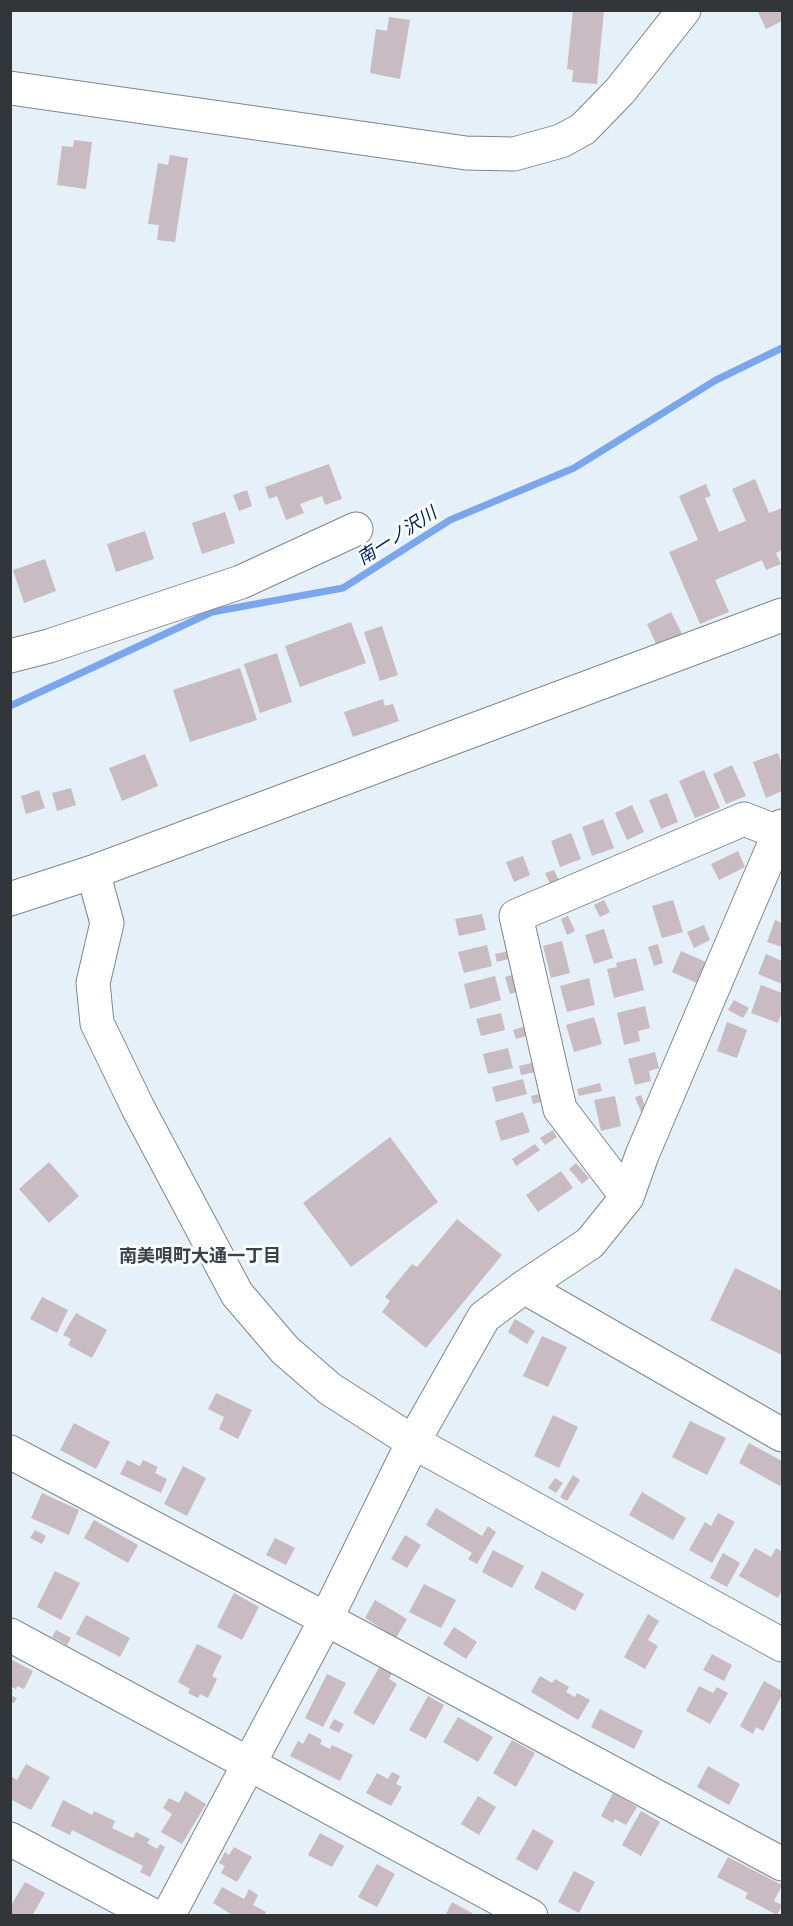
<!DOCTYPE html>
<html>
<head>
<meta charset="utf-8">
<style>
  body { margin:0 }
  #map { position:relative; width:793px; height:1926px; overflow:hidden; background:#e5f0f9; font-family:"Playfair Display",serif }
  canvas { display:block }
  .frame { position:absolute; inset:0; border:12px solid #323639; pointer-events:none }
</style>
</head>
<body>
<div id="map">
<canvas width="793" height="1926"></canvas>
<div class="frame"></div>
</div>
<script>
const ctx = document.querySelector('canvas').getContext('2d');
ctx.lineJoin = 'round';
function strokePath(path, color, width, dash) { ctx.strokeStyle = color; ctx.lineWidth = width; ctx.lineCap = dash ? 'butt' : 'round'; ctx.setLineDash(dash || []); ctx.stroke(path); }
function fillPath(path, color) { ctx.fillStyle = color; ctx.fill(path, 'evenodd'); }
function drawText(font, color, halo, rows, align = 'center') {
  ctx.font = font + ' "Playfair Display","Noto Sans JP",serif'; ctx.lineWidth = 6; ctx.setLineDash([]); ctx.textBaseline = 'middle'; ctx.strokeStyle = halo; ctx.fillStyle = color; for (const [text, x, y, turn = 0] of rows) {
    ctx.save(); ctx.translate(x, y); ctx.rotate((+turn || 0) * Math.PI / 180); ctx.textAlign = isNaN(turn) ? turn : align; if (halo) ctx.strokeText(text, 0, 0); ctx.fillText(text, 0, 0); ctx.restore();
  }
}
const stream = new Path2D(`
  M10 706 212 612 343 588 450 520 574 468 716 380 782 348`);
const building = new Path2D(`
  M573 10H604L597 84 572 82 573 70 567 69Z
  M757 10H782V21L766 29Z
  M389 17 410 20 400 79 370 73 376 29 387 31Z
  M74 140 92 142 86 189 57 185 62 146 73 147Z
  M170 155 188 158 175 242 157 240 159 225 148 224 158 163 168 165Z
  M329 464 342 499 325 505 322 496 300 504 304 513 286 520 277 496 269 499 265 487Z
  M755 479 769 513 782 508V550L776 553 781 564 766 570 762 560 715 580 729 612 700 624 669 552 698 540 679 496 706 484 711 496 705 498 719 532 746 521 732 489Z
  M247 490 252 506 239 511 233 495Z
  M225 512 235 543 202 554 192 523Z
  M145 531 154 559 116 572 107 544Z
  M45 559 56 591 24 603 13 570Z
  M671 612 682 634 657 646 647 624Z
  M351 622 366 663 300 687 285 646Z
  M382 626 398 675 380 681 364 632Z
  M277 653 292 702 260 713 244 664Z
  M240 668 257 720 190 742 173 690Z
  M383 699 385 706 393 704 399 721 353 737 344 712Z
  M778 753 782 765V791L766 798 753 762Z
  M145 754 158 786 122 801 109 768Z
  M732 765 746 796 726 804 713 774Z
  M704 770 720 808 695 818 679 781Z
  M71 788 76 805 57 811 52 793Z
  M39 790 45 808 26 814 21 796Z
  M667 793 678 822 661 829 649 800Z
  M632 805 644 832 627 840 615 813Z
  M603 819 614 848 592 856 582 827Z
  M571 833 581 859 560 867 551 841Z
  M738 851 745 867 719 880 711 864Z
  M523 856 530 875 514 882 506 862Z
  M554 870 559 881 550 884 545 873Z
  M604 900 610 912 600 917 594 905Z
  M673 900 683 932 662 938 652 906Z
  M482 914 486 930 459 936 455 919Z
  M568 916 575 931 567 935 561 919Z
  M775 920 782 923V947L767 942Z
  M704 925 710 940 694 948 687 932Z
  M604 929 613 958 594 964 585 935Z
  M562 941 570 973 551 978 543 946Z
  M658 944 663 963 654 966 648 947Z
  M487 945 492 966 464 973 458 952Z
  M514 950 516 957 497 962 495 954Z
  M681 951 708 963 699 984 672 972Z
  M766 954 782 961V984L758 974Z
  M636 958 644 990 614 998 607 969 617 967 616 963Z
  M518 973 523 990 510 994 505 977Z
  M495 976 501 1000 470 1009 464 984Z
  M589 978 595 1005 567 1012 560 986Z
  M761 985 782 993V1011L778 1023 751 1013Z
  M734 1000 749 1008 743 1018 728 1010Z
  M645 1006 650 1028 638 1031 640 1041 624 1045 617 1013Z
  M501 1013 505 1030 481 1036 476 1019Z
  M594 1017 602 1044 574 1052 566 1025Z
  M727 1022 747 1030 737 1058 717 1051Z
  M530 1025 533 1034 516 1039 513 1030Z
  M508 1048 513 1068 488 1074 483 1054Z
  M655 1052 659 1068 649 1071 651 1081 635 1085 628 1059Z
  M540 1061 542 1071 521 1075 519 1066Z
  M523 1079 527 1094 496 1102 492 1087Z
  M600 1083 602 1091 579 1096 577 1089Z
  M547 1092 549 1100 533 1104 531 1096Z
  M641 1095 646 1109 641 1112 635 1097Z
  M615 1096 621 1126 601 1131 594 1100Z
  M523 1112 530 1132 501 1141 495 1121Z
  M553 1130 557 1137 545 1145 540 1138Z
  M390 1137 438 1202 351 1267 303 1203Z
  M535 1144 540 1150 516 1166 512 1159Z
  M49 1162 79 1196 49 1223 19 1189Z
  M576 1163 589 1178 582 1184 569 1169Z
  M561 1171 573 1188 538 1212 526 1195Z
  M457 1219 502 1255 426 1348 382 1312 390 1301 385 1297 412 1264 417 1267Z
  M735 1268 782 1291V1355L710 1320Z
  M42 1297 68 1310 57 1333 30 1319Z
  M76 1313 107 1330 92 1358 68 1345 71 1339 63 1335Z
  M515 1319 535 1331 527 1344 508 1332Z
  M542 1336 567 1347 548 1387 523 1376Z
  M216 1393 252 1410 238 1439 219 1429 224 1417 208 1409Z
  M553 1415 578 1427 559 1468 534 1456Z
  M690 1421 726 1438 707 1475 672 1457Z
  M74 1423 110 1442 96 1469 60 1450Z
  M749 1443 782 1461V1482L780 1486 739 1463Z
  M127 1460 140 1466 143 1460 158 1467 155 1473 167 1479 161 1493 120 1474Z
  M183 1466 206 1478 187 1516 164 1504Z
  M573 1475 580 1480 567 1501 560 1497Z
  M555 1478 563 1483 556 1493 548 1488Z
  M642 1492 686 1518 673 1540 629 1515Z
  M42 1493 79 1510 69 1535 31 1518Z
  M436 1508 482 1536 488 1526 496 1532 477 1564 468 1559 472 1553 426 1525Z
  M718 1513 735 1522 712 1563 689 1550 705 1522 711 1526Z
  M94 1520 138 1545 128 1563 84 1538Z
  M35 1530 46 1536 42 1544 30 1538Z
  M405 1535 421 1545 407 1568 391 1559Z
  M275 1538 295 1548 286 1565 266 1555Z
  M755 1548 771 1557 776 1548 782 1552V1590L778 1598 739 1576Z
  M493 1550 524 1566 512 1588 482 1572Z
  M723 1553 740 1563 727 1587 710 1578Z
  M55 1571 80 1583 61 1620 37 1607Z
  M542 1571 584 1594 575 1611 534 1588Z
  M424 1584 456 1600 441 1628 409 1612Z
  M234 1593 259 1607 242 1640 217 1627Z
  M375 1600 407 1619 396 1638 365 1618Z
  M648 1614 659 1621 648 1640 658 1646 645 1669 624 1657Z
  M86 1615 130 1638 120 1657 76 1634Z
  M454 1627 477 1642 466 1659 443 1644Z
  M56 1630 71 1638 67 1645 52 1637Z
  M197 1644 222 1656 212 1676 217 1679 208 1698 200 1694 198 1698 188 1693 190 1689 178 1682Z
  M712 1654 732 1665 724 1681 703 1670Z
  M12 1660 33 1671 24 1689 17 1686 16 1689 10 1686Z
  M380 1666 392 1673 389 1679 397 1684 374 1725 353 1713Z
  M327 1674 346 1683 323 1727 305 1718Z
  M540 1676 552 1683 555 1679 569 1687 566 1692 575 1697 577 1693 590 1700 578 1720 531 1692Z
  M764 1681 782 1691V1695L763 1731 756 1727 753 1734 740 1726Z
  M699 1686 713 1693 717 1687 728 1693 710 1724 686 1711Z
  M10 1690 13 1691 11 1695 17 1698 14 1703 10 1702Z
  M428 1696 444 1705 426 1739 409 1730Z
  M600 1709 643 1731 634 1749 591 1727Z
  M458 1717 493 1737 478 1762 443 1742Z
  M334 1719 344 1724 339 1733 329 1728Z
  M309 1733 322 1740 320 1744 330 1749 332 1745 353 1755 340 1781 290 1756 298 1741 303 1744Z
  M512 1740 535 1753 516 1787 493 1773Z
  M26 1764 50 1777 31 1810 10 1799V1776L17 1780Z
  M708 1766 740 1784 729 1805 697 1787Z
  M392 1772 400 1776 396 1784 402 1787 391 1806 366 1793 377 1773 388 1779Z
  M185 1791 206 1804 182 1844 161 1832 172 1814 163 1808 169 1798 179 1803Z
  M613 1793 637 1807 626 1825 615 1819 613 1823 601 1816Z
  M478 1796 496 1807 479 1835 461 1824Z
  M63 1800 92 1815 94 1811 115 1821 112 1828 133 1838 136 1832 150 1839 147 1843 157 1849 160 1844 165 1847 150 1877 140 1872 143 1866 72 1830 70 1835 51 1826Z
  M641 1811 660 1822 641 1856 622 1845Z
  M533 1829 554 1841 537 1871 516 1859Z
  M320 1833 344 1846 332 1867 308 1855Z
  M234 1847 252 1857 237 1882 221 1873 225 1866 219 1863 225 1852 229 1855Z
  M728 1857 782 1885 774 1901 782 1905 777 1915 745 1898 748 1893 717 1877Z
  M377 1864 395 1874 377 1907 358 1897Z
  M574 1871 595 1882 579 1913 558 1902Z
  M25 1882 45 1893 32 1916H10V1907Z
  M222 1887 244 1899 249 1889 258 1895 253 1905 266 1912 264 1916H234L213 1903Z
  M452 1902 472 1913 471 1916H445Z`);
const minor = new Path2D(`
  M10 88 466 153 514 154 561 141 583 129 620 91 684 10
  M10 656 49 646 241 582 356 529
  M93 872 107 923 93 983 97 1023 138 1108 237 1294 285 1350 330 1389 413 1442 782 1645
  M10 899 93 872 782 615
  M627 1197 560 1109 516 916 744 819 780 833
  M524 1287 782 1435
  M10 1452 326 1619 782 1864
  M10 1635 531 1916
  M10 1839 154 1916
  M168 1916 326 1619 413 1442 484 1317 524 1287 590 1243 627 1197 642 1155 782 826`);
const waterNames = [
  ["南一ノ沢川",397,536,-33]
];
const neighbourhoodNames = [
  ["南美唄町大通一丁目",200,1256]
];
strokePath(stream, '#7aa5ef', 7);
fillPath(building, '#c8bbc1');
strokePath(minor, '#7d878f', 35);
strokePath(minor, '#fff', 33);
drawText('italic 18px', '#012363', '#fafcfe', waterNames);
drawText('bold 18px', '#394248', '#fafcfe', neighbourhoodNames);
</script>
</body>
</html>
